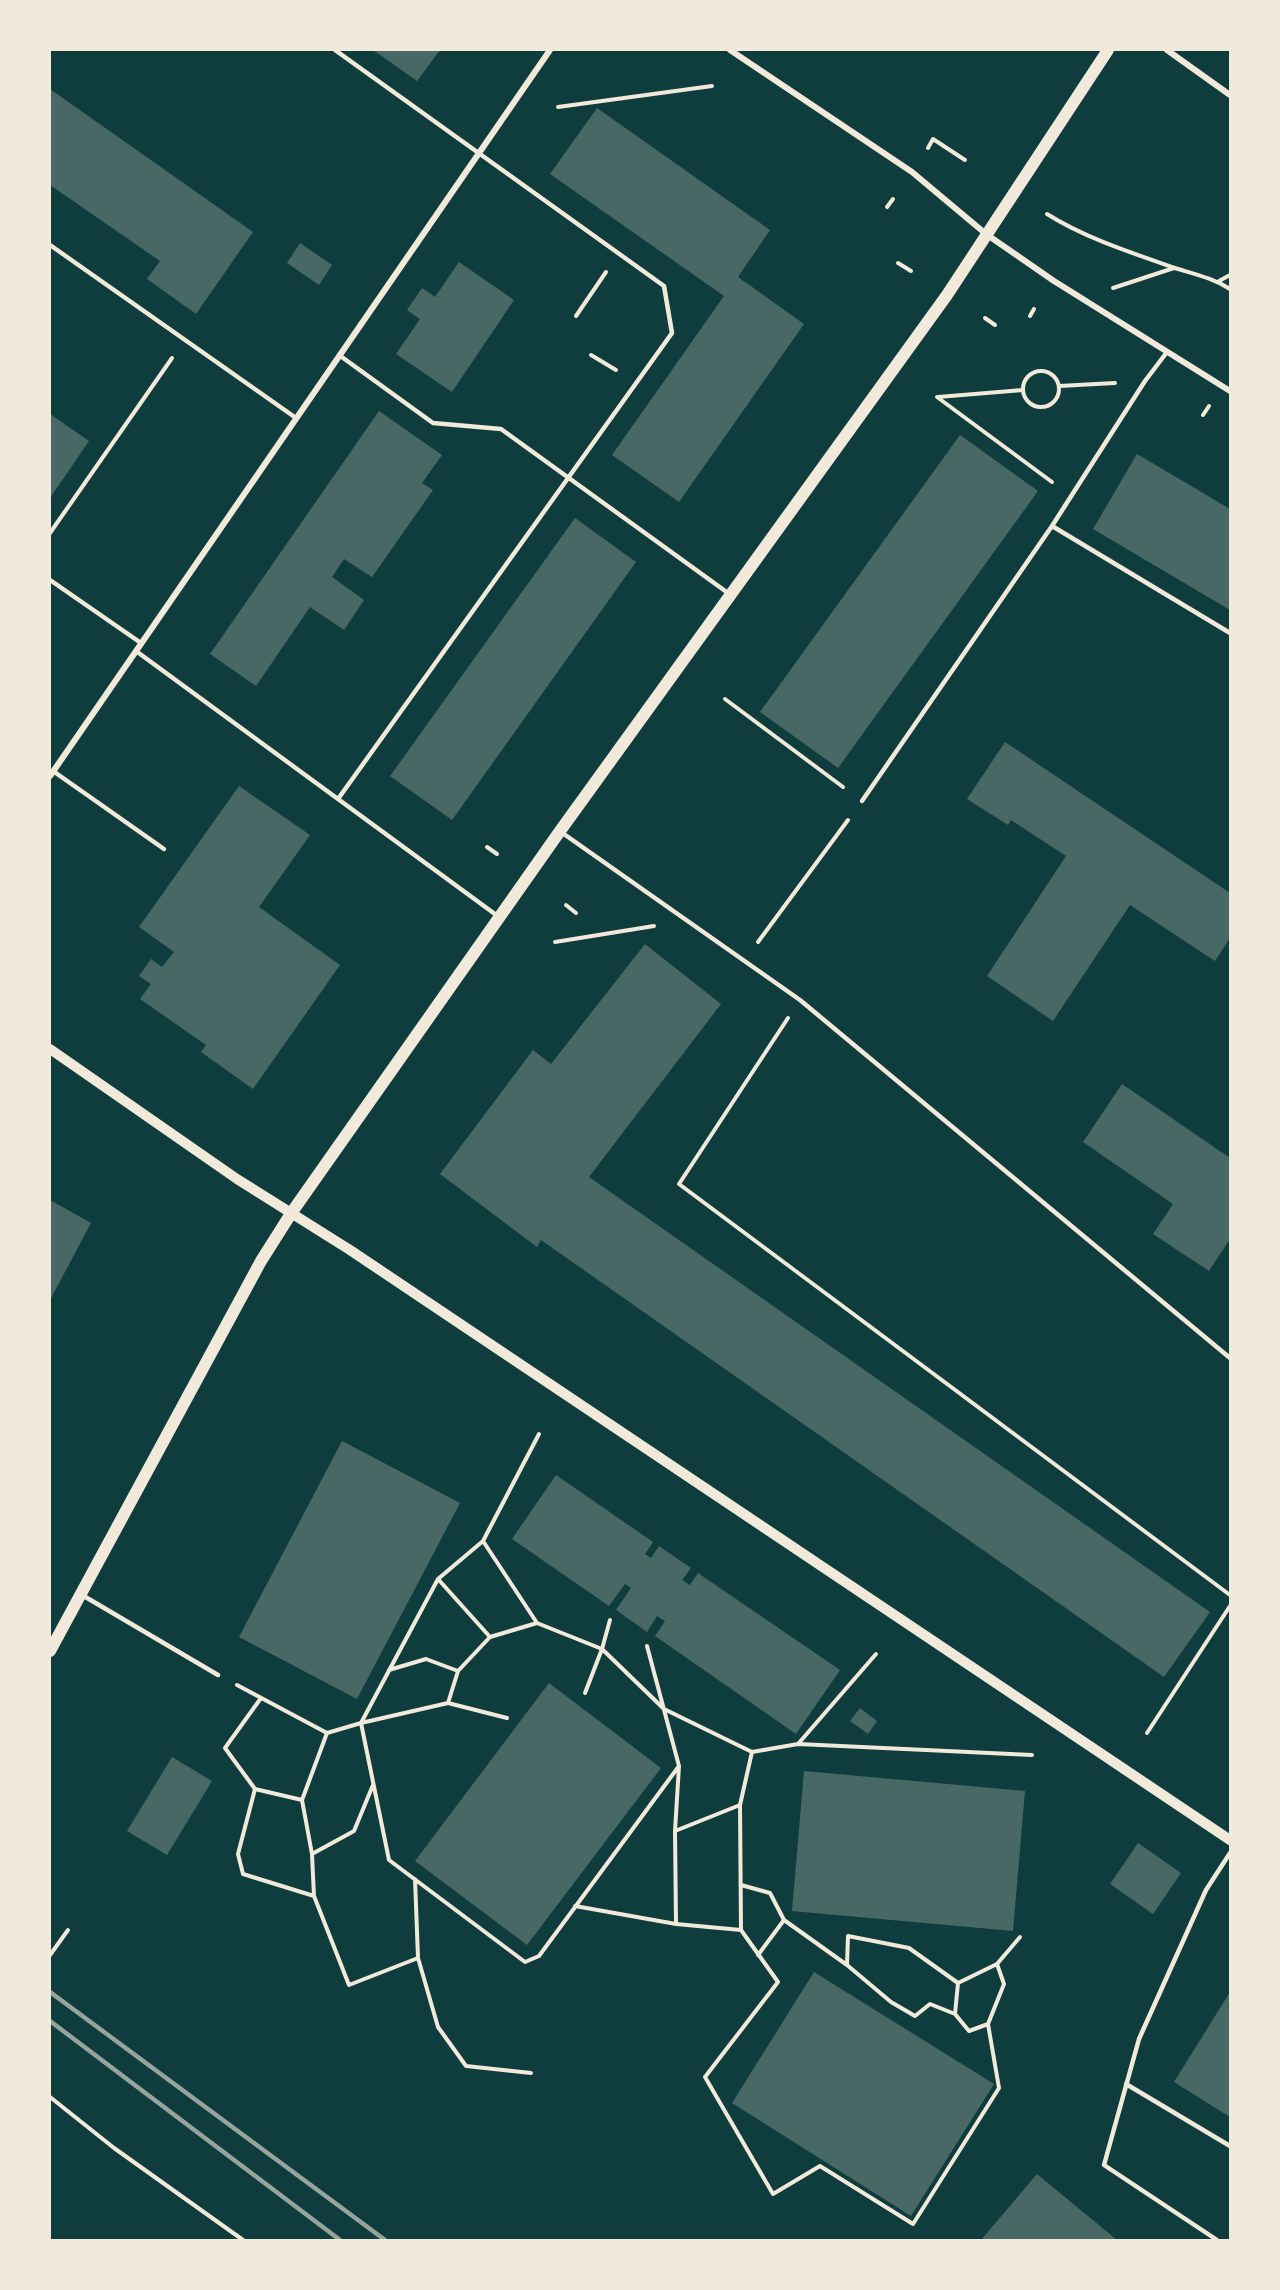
<!DOCTYPE html>
<html>
<head>
<meta charset="utf-8">
<style>
  body { margin:0 }
  #map { position:relative; width:1280px; height:2290px; overflow:hidden; background:#0f3d3e; font-family:Arial,sans-serif }
  canvas { display:block }
  .frame { position:absolute; inset:0; border:51px solid #f1e9da; pointer-events:none }
</style>
</head>
<body>
<div id="map">
<canvas width="1280" height="2290"></canvas>
<div class="frame"></div>
</div>
<script>
const ctx = document.querySelector('canvas').getContext('2d');
ctx.lineJoin = 'round';
function fillPath(path, color) { ctx.fillStyle = color; ctx.fill(path, 'evenodd'); }
function strokePath(path, color, width, dash) { ctx.strokeStyle = color; ctx.lineWidth = width; ctx.lineCap = dash ? 'butt' : 'round'; ctx.setLineDash(dash || []); ctx.stroke(path); }
const building = new Path2D(`
  M373 50H440L417 81Z
  M50 89 253 232 196 314 147 279 160 261 50 185Z
  M597 108 770 230 738 277 804 324 679 502 612 455 724 296 550 174Z
  M300 243 332 265 319 285 287 263Z
  M459 262 514 300 452 392 396 354 420 319 407 310 422 288 435 297Z
  M379 411 442 455 422 483 433 490 372 577 344 559 332 577 364 600 344 630 310 607 256 686 210 654Z
  M50 414 89 441 50 498Z
  M960 435 1038 491 838 768 760 712Z
  M1137 454 1230 509V610L1093 529Z
  M575 518 636 562 452 820 390 776Z
  M1005 742 1230 893V938L1215 961 1130 905 1053 1021 987 976 1066 856 1011 820 1008 825 967 799Z
  M239 786 310 835 259 907 340 965 253 1089 201 1052 206 1045 140 999 151 984 139 976 151 959 162 967 174 952 139 927Z
  M645 944 721 1004 589 1177 1210 1612 1164 1677 541 1240 537 1247 440 1174 533 1050 551 1064Z
  M1122 1084 1230 1158V1239L1209 1271 1153 1234 1173 1204 1083 1142Z
  M50 1200 91 1223 50 1300Z
  M342 1441 460 1503 357 1699 239 1637Z
  M556 1475 653 1542 645 1554 651 1558 659 1546 691 1568 682 1580 690 1585 698 1573 840 1670 796 1734 655 1636 665 1621 657 1616 647 1632 616 1610 631 1588 625 1584 609 1606 512 1539Z
  M549 1683 661 1768 527 1945 415 1861Z
  M860 1708 877 1721 868 1734 850 1721Z
  M172 1757 212 1781 167 1855 127 1831Z
  M804 1771 1025 1791 1013 1931 792 1911Z
  M1138 1843 1181 1873 1153 1914 1110 1884Z
  M814 1972 994 2084 911 2216 732 2103Z
  M1230 1992V2117L1174 2082Z
  M1037 2174 1117 2240H981Z`);
const path = new Path2D(`
  M558 107 712 86
  M928 148 933 139 965 160
  M887 207 893 199
  M1047 214C1085 238 1132 253 1175 268 1194 274 1213 278 1230 289
  M898 263 911 271
  M1219 281 1230 275
  M1113 288 1174 268
  M576 316 606 272
  M1030 316 1034 309
  M985 318 995 325
  M591 355 616 370
  M1023 389a18 18 0 1 1 36 0a18 18 0 1 1-36 0Z
  M1059 386 1115 383
  M937 397 1052 482
  M938 397 1023 390
  M1203 415 1209 406
  M50 533 172 358
  M725 699 843 787
  M487 847 497 854
  M566 905 576 913
  M555 942 654 926
  M758 942 848 820
  M788 1018 679 1184 1230 1595
  M483 1541 539 1434
  M537 1623 602 1649 664 1709 752 1752 798 1744
  M876 1654 798 1744 1032 1755
  M389 1670 426 1659 458 1671 490 1637
  M458 1671 448 1703 507 1718
  M237 1685 327 1733 361 1723 438 1579 483 1541 537 1623 490 1637 438 1579
  M585 1693 602 1649 610 1620
  M261 1698 225 1748 255 1789 302 1800
  M448 1703 361 1723 389 1860 525 1962 539 1956 679 1766 647 1646
  M327 1733 302 1800 312 1854 314 1896 349 1985 418 1958 415 1879
  M1147 1733 1230 1606
  M752 1752 740 1805 741 1930 778 1982 705 2077 773 2194 820 2166 913 2224 999 2088 988 2024 969 2031 955 2014 930 2004 915 2016 891 2002 847 1965 784 1920
  M679 1766 675 1831 740 1805
  M255 1789 238 1854 243 1874 314 1896
  M675 1831 676 1924 741 1930
  M312 1854 354 1831 373 1785
  M741 1885 770 1893 784 1920 758 1955
  M575 1906 676 1924
  M50 1955 68 1930
  M418 1958 438 2027 466 2066 531 2073
  M847 1965 848 1936 909 1948 958 1983
  M955 2014 958 1983 997 1964
  M988 2024 1004 1984 997 1964 1020 1937
  M50 2097 114 2148 243 2240`);
const service = new Path2D(`
  M335 50 664 286 672 333 338 799
  M50 245 296 418
  M339 355 433 423 501 429 728 593
  M1052 526 1145 381 1167 352
  M50 580 141 643
  M136 651 499 917
  M53 771 164 849
  M862 801 1052 526 1230 633
  M561 832 800 1000 1230 1358
  M82 1595 218 1675
  M1126 2084 1230 2146
  M1217 2240 1104 2165 1139 2039 1206 1890 1230 1853`);
const minor = new Path2D(`
  M730 50 912 172 986 234 1054 281 1230 391
  M1167 50 1230 95
  M50 776 550 50`);
const tertiary = new Path2D(`
  M50 1049 237 1179 350 1250 1230 1840`);
const secondary = new Path2D(`
  M50 1651 261 1261 292 1212 560 831 947 295 1108 50`);
const rail = new Path2D(`
  M50 1992 385 2240
  M50 2021 340 2240`);
fillPath(building, '#486865');
strokePath(path, '#f1e9da', 4);
strokePath(service, '#f1e9da', 4.5);
strokePath(minor, '#f1e9da', 6);
strokePath(tertiary, '#f1e9da', 10);
strokePath(secondary, '#f1e9da', 12);
strokePath(rail, '#97a49c', 4.5);
</script>
</body>
</html>
